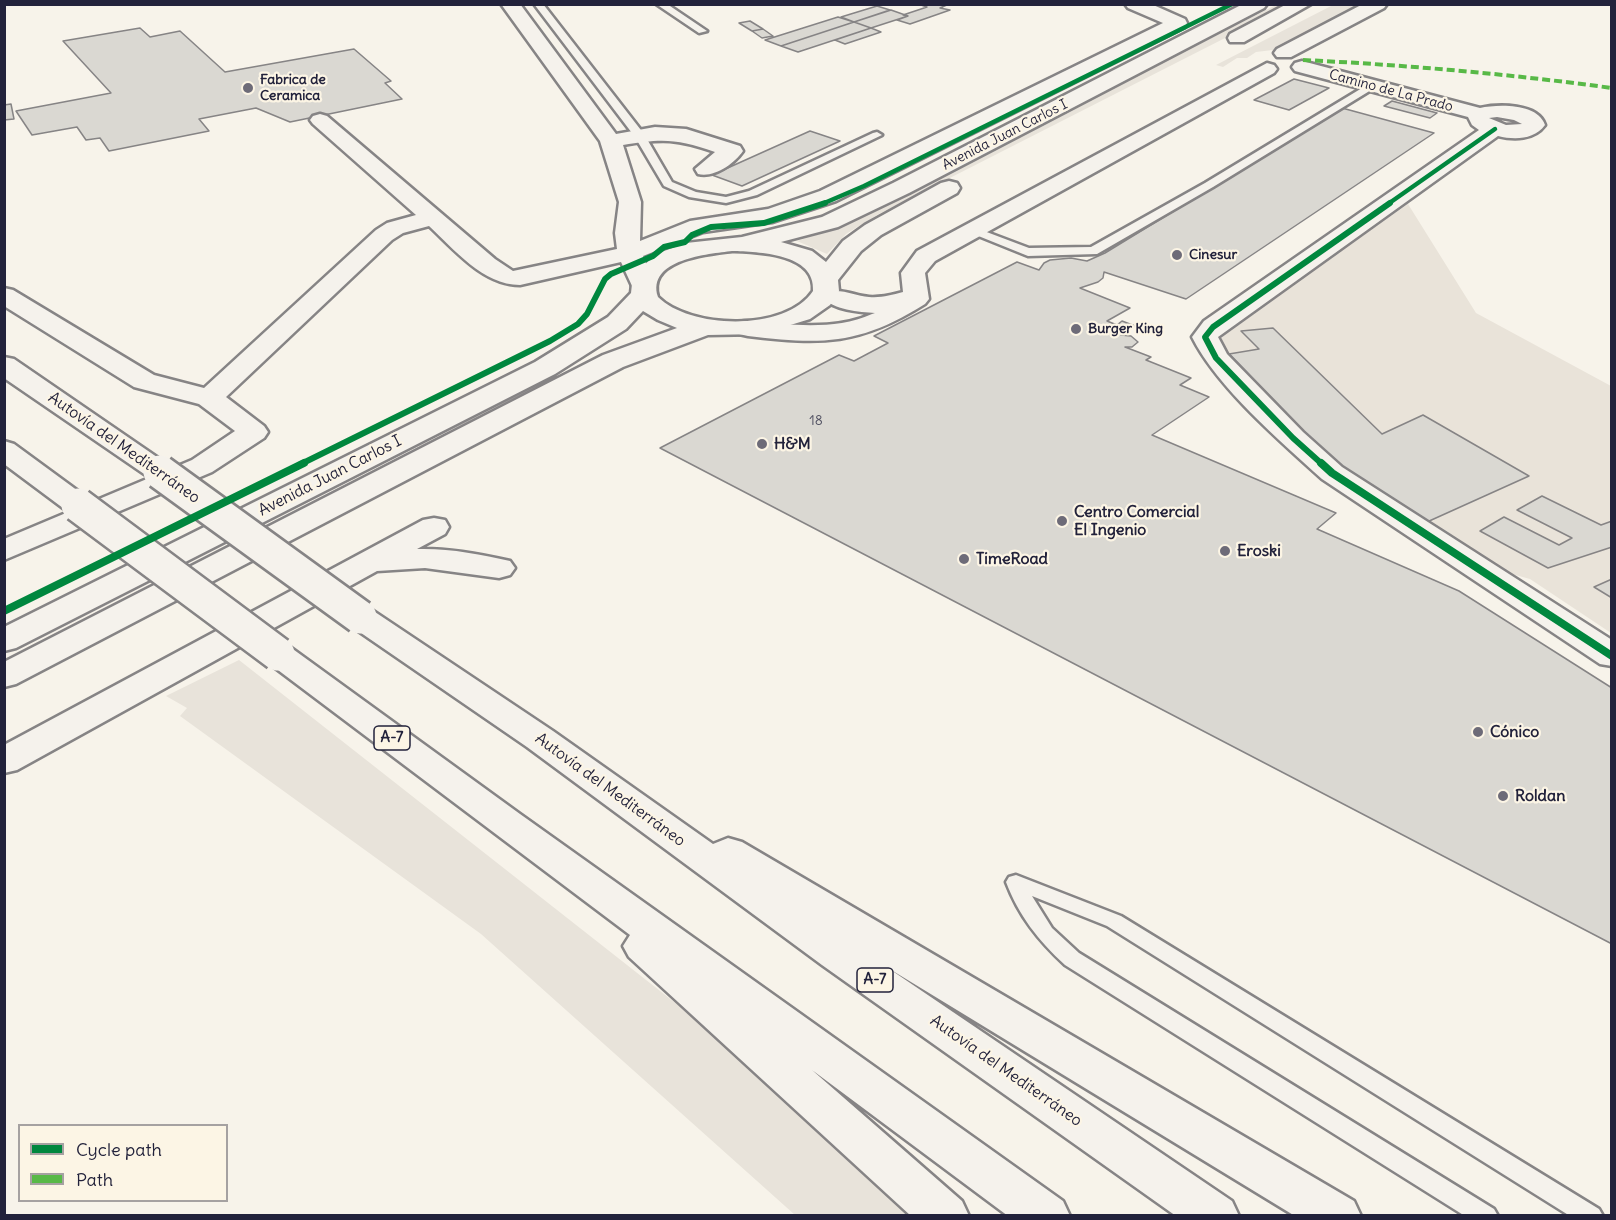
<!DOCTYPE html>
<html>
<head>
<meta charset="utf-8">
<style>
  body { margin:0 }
  #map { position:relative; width:1616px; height:1220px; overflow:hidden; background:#f7f3ea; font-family:Delius,sans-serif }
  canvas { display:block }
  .frame { position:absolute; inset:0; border:6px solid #22223b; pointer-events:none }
  .legend { position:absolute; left:18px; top:1124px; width:210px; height:78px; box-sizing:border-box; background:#fcf5e5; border:2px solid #a5a1a1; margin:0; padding:8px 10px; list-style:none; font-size:18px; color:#22223b }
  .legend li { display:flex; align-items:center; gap:12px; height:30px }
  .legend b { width:30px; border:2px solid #a5a1a1 }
</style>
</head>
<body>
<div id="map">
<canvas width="1616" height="1220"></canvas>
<div class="frame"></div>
<ul class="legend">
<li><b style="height:8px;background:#00873e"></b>Cycle path</li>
<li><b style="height:8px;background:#58b947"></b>Path</li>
</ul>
</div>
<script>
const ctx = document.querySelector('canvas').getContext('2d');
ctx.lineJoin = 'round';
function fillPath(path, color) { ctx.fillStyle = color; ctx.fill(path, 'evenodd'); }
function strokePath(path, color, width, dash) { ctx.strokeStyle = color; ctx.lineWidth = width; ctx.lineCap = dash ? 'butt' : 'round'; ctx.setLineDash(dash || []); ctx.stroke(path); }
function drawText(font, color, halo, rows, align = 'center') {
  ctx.font = font + ' Delius,sans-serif'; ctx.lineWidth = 4.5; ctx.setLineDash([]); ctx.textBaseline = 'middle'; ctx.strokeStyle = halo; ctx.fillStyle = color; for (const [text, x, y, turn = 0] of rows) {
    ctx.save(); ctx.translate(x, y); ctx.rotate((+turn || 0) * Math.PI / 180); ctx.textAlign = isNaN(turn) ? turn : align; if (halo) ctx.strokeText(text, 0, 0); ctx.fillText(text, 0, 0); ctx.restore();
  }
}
const built = new Path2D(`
  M1408 204 1476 313 1611 386V633L1530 579 1501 571 1341 474 1222 350V334Z`);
const green = new Path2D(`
  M1276 5H1290L877 215 846 234 827 254 797 241 829 231Z
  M1333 5H1367L1281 49 1256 52 1247 58H1237L1223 67 1216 65Z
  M239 660 683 1009 917 1215H795L481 934 180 716 187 708 166 696Z`);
const building = new Path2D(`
  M918 4H949L940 8 950 10 910 24 897 20 908 16 903 15 927 7Z
  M877 6 890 10 854 22 841 17Z
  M891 10 908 16 871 28 854 22Z
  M838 17 854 22 781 46 765 40Z
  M750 21 763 29 752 31 739 23Z
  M854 22 871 28 798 52 781 46Z
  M140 28 150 37 180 31 225 72 354 49 391 81 385 83 402 99 290 122 256 108 199 119 209 131 109 151 100 138 86 140 77 127 32 135 16 111 111 93 63 41Z
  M871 28 881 32 845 44 835 40Z
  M763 29 773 36 762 38 752 31Z
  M1294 79 1329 88 1289 110 1254 100Z
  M1392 101 1437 113 1430 118 1384 106Z
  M11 104 14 119 4 120V105Z
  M1342 108 1434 133 1186 299 1104 272 1103 278 1098 282 1080 288 1130 308 1107 321 1117 325 1122 321 1135 326 1121 335 1131 336 1138 342 1132 347H1125L1151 357 1146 360 1191 378 1180 385 1209 397 1152 435 1336 513 1317 529 1459 591 1612 688V944L660 448 839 355 854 361 888 343 874 336 1017 262 1039 270 1044 263 1050 260 1071 258 1087 261 1105 253Z
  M810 131 840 141 742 186 712 175Z
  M1273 328 1382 434 1423 415 1529 476 1427 522 1344 473 1229 354 1259 349 1241 331Z
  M1542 496 1601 525 1612 521V547L1548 568 1480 531 1504 517 1559 545 1572 538 1517 510Z
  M1612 579V598L1594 587Z`);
const lane = new Path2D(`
  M534 4H543L644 134 672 182 696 192 726 197 749 191 873 133 877 132 882 135 757 195 726 203 689 197 664 186 635 137Z
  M656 4H667L707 31 699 33Z
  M1372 82 1377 85 1376 87 1213 187 1097 254 1028 256 966 231 968 228H976L1029 248 1091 247 1205 183Z
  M1016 875 1121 916 1599 1209 1603 1216H1570L1107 926 1032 896 1052 928 1079 953 1494 1209 1498 1216H1465L1065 965C1038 940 1019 916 1006 882L1009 877Z`);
const street = new Path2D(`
  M501 4H520L616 134 655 127 686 129 740 146 743 151C734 164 714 178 698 174L695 169 715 152C678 139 663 138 623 145L641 202 640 241 690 221 768 209 820 191 1163 23 1128 8 1125 4H1151L1185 19 1187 23 1185 27 836 201 772 222 703 232 643 256 654 283 651 288 642 290 633 288 621 262 520 285C483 285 454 249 429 226L403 233 392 240 226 397 264 426 268 432 264 438 212 472 4 560V539L192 460 235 431 199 404 134 387 4 306V288L13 290 154 375 204 388 376 230 387 223 416 215 313 124 310 120 313 116 320 114 327 116 495 259 513 271 617 249 615 233 619 202 600 141Z
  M1363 4H1387L1384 8 1291 57H1277L1274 53 1277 49Z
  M1302 61 1480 108C1498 104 1538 103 1545 125 1534 140 1514 140 1498 136L1218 337 1227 354 1303 432 1342 467 1612 640V666L1600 664 1322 479C1280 441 1217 387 1192 337L1204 321 1479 130 1472 125 1468 117 1295 71 1292 67 1295 63ZM1497 117 1514 120 1522 124 1506 125 1489 118Z
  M1267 63 1274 65 1277 69 1274 73 935 261 925 273 929 299 925 304C860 345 822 345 748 336L739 334 735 328 739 322C753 319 766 323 780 324 812 326 843 327 872 314L875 313C860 312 832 310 823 297L827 292C842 288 855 296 869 297 882 298 891 295 903 292L901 273 917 251Z
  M434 518 445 520 449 527 445 534 417 549C448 548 480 554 510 561L515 568 510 575 499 578 425 568 377 571 17 770 4 773V745L423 520Z`);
const secondary = new Path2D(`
  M1243 4H1267L1264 8 909 193 838 227 781 242 812 251 826 262 843 241 865 225 941 183 949 181 957 183 960 188 957 193 881 235 861 251 838 280 839 291 830 305 810 319 761 334 708 335 623 367 16 684 4 687V662L603 355 677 328 658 320 643 311 626 329 555 374 16 648 4 651V627L535 362 608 317 631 293 632 284 640 269 656 254 686 243 742 237 822 217 893 183ZM732 251C758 252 816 253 813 291 786 332 690 329 658 297 646 259 709 254 732 251Z
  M1287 4H1311L1244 42H1230L1228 38 1230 34Z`);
const highway = new Path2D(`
  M4 357 14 359 170 466 175 472 170 478 160 481 150 478 4 378Z
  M4 441 14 444 89 499 93 505 89 511 78 514 67 511 4 464Z
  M360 607 372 610 553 731 713 844 728 838 742 842 1354 1201 1361 1216H1295L888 968 1232 1201 1239 1216H1176L822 965 527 747 348 624 343 617 348 610Z
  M278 643 290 647 520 814 1063 1201 1070 1216H1008L812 1070 962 1201 969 1216H911L629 957 623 946 630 935 266 661 261 654 266 647Z`);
const highwayBridge = new Path2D(`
  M160 472 360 617
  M78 505 278 654`);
const quiet = new Path2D(`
  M1303 60C1407 65 1509 74 1612 88`);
const cyclewayFar2 = new Path2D(`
  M822 204 864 186 1232 4
  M1388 204 1495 129`);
const cyclewayFar1 = new Path2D(`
  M301 464 550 341 578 324 587 314 605 279 611 274 653 256 664 247 685 242 692 235 711 227 764 223 825 203
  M1322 464 1293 438 1216 358 1205 337 1213 327 1390 203`);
const cycleway = new Path2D(`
  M1321 463 1332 473 1612 656
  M4 611 304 463`);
const markers = [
  [248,88,6,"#6d6b78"],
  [1177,255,6,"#6d6b78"],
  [1076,329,6,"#6d6b78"],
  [762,444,6,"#6d6b78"],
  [1062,521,6,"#6d6b78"],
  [1225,551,6,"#6d6b78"],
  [964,559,6,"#6d6b78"],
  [1478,732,6,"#6d6b78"],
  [1503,796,6,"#6d6b78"]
];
const farPoinames = [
  ["Fabrica de",260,80],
  ["Ceramica",260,96],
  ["Cinesur",1189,255],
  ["Burger King",1088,329]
];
const farStreetnames = [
  ["Camino de La Prado",1391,91,15],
  ["Avenida Juan Carlos I",1005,135,-27]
];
const numberNames = [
  ["18",816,421]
];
const shields = [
  [392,738,36],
  [875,980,36]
];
const shieldNames = [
  ["A-7",392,738],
  ["A-7",875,980]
];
const poiNames = [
  ["H&M",774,444],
  ["Centro Comercial",1074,512],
  ["El Ingenio",1074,530],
  ["Eroski",1237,551],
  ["TimeRoad",976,559],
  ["Cónico",1490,732],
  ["Roldan",1515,796]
];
const streetNames = [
  ["Autovía del Mediterráneo",124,448,35],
  ["Avenida Juan Carlos I",330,476,-27],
  ["Autovía del Mediterráneo",610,790,36],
  ["Autovía del Mediterráneo",1006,1071,35]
];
fillPath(built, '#e9e3d9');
fillPath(green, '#e8e3da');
fillPath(building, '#dad8d2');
strokePath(building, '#868485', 1.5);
strokePath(lane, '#868485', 5);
strokePath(street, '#868485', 5);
strokePath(secondary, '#868485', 5);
strokePath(highway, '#868485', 5);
fillPath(lane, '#f5f2ec');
fillPath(street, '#f5f2ec');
fillPath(secondary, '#f5f2ec');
fillPath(highway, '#f5f2ec');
strokePath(highwayBridge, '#868485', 38, []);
strokePath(highwayBridge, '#f5f2ec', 33);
strokePath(quiet, '#58b947', 4, [8, 4]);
strokePath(cyclewayFar2, '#00873e', 4.5);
strokePath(cyclewayFar1, '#00873e', 6);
strokePath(cycleway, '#00873e', 8);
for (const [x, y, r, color] of markers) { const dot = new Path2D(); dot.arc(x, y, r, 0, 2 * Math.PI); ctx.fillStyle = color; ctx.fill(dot); strokePath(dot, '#fcf5e5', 2); }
drawText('bold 14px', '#22223b', '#fcf5e5', farPoinames, 'left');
drawText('14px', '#22223b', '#fcf5e5', farStreetnames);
drawText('14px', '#505061', null, numberNames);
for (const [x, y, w] of shields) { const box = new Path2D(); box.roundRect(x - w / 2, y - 12, w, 24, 4.5); ctx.fillStyle = '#fcf5e5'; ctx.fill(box); strokePath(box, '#22223b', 1.5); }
drawText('bold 15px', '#22223b', null, shieldNames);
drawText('bold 16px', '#22223b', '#fcf5e5', poiNames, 'left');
drawText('16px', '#22223b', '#fcf5e5', streetNames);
</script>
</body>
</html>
